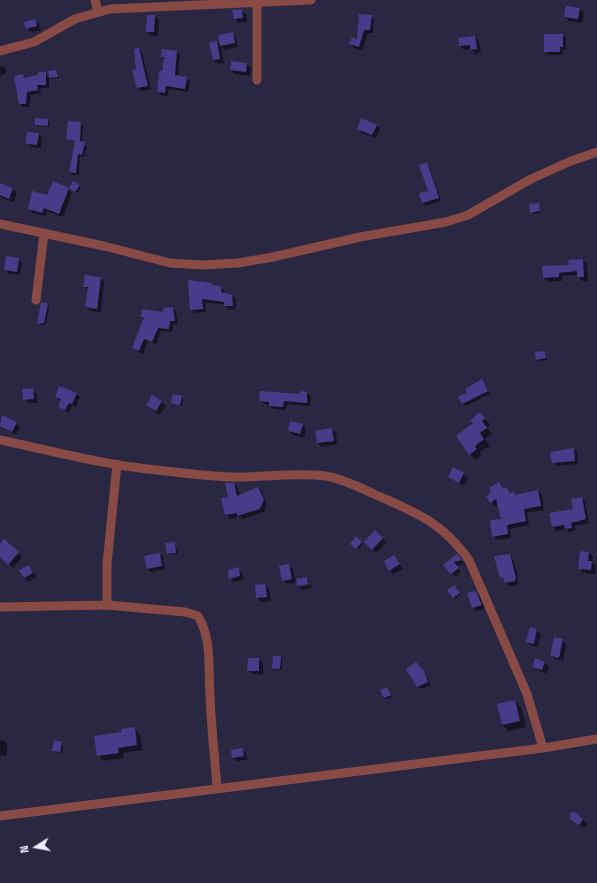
<!DOCTYPE html>
<html>
<head>
<meta charset="utf-8">
<style>
  body { margin:0 }
  #map { position:relative; width:597px; height:883px; overflow:hidden; background:#2a2742; font-family:"Space Grotesk",sans-serif }
  canvas { display:block }
  .north { position:absolute; left:16px; top:827px; width:40px; height:40px; -webkit-text-stroke:3px #2a2742; paint-order:stroke; rotate:259deg; font-size:11px; font-weight:700; line-height:16px; text-align:center; color:#ededff }
  .north::after { content:''; display:block; margin:auto; width:14px; height:18px; background:#ededff; clip-path:polygon(50% 0,100% 100%,50% 72%,0 100%) }
</style>
</head>
<body>
<div id="map">
<canvas width="597" height="883"></canvas>
<div class="north">N</div>
</div>
<script>
const ctx = document.querySelector('canvas').getContext('2d');
ctx.lineJoin = 'round';
function fillPath(path, color) { ctx.fillStyle = color; ctx.fill(path, 'evenodd'); }
function strokePath(path, color, width, dash) { ctx.strokeStyle = color; ctx.lineWidth = width; ctx.lineCap = dash ? 'butt' : 'round'; ctx.setLineDash(dash || []); ctx.stroke(path); }
const shadow = new Path2D(`
  M580 9 584 13 582 23 569 21 565 17Z
  M241 10 246 14 247 22 239 23 235 19Z
  M155 16 159 20 158 36H151L147 32Z
  M371 16 374 19 373 33H368L362 50 354 48 351 44 357 40Z
  M35 20 39 24 41 30 31 32 27 28Z
  M232 33 236 37 238 47 225 50 221 46Z
  M562 35 566 38V50H563V55H549L545 51Z
  M475 37 479 41 481 53 475 54 471 49 464 50 460 46Z
  M217 42 221 46 224 63 218 64 213 60 210 43Z
  M138 49 142 53 151 89 141 91 138 88Z
  M177 52 180 55 178 76 186 78 190 81 188 92 169 89 168 96 161 95 158 92 164 59 162 57Z
  M232 62 247 64 251 68 250 76 235 74 231 70Z
  M0 66 5 67 6 74 0 76Z
  M56 71 59 78 52 79 50 78Z
  M45 73 49 77V88H40L41 93 31 95 29 107H23L20 104 23 76 26 79Z
  M48 120 50 127 37 126 36 125Z
  M81 123 83 126 82 143 87 146 84 157 80 156 79 175H72L70 172 76 142 67 139Z
  M376 125 380 129 376 138 362 133 358 128Z
  M38 134 42 138 41 148 31 147 27 143Z
  M426 164 429 166 441 201 425 206 423 203 429 192Z
  M79 186 81 187 77 193 72 190Z
  M0 189H13L17 193 13 202 2 198 0 196Z
  M68 189 72 193 63 217 47 211 46 216 33 213 29 209 48 196Z
  M538 204 541 213 533 214 531 212Z
  M18 259 22 263 20 275 9 274 5 269Z
  M583 260 587 264 588 281H582L578 275 562 276V281L548 282 544 278Z
  M100 278 104 282 101 312 90 311 86 306 88 290 84 286Z
  M211 284 214 287 222 288 225 292V294L232 295 236 299V309L229 310 225 305 205 302 206 312 195 313 191 309Z
  M47 304 49 306 46 324 40 325 38 323Z
  M173 308 176 312 178 324H173L172 332 161 331 156 344 148 341 143 354 137 351 133 348 145 319 142 316 164 313Z
  M545 352 547 360 539 361 537 359Z
  M482 380 490 394 465 406 463 403 468 393Z
  M32 389 36 393 37 403H28L24 399Z
  M307 393 311 396 310 406 287 404 286 410 274 409 260 401 301 395Z
  M76 394 80 397 76 407 72 405 69 413 59 406 61 401 56 397Z
  M182 397 183 398 182 406 172 402Z
  M162 402 166 406 160 415 147 405Z
  M479 413 490 424 487 427 492 434 485 439 490 446 480 452 482 455 476 460 470 454 474 424Z
  M2 417 16 423 20 427 16 435 0 426Z
  M302 425 306 429 304 438 293 435 289 431Z
  M332 429 336 433 337 444 322 447 318 443Z
  M574 449 577 452 578 464 557 466 553 462Z
  M454 469 468 478 463 486 450 477Z
  M234 484 238 488 240 496 258 488 262 491 267 504 264 512 242 519 240 516 230 519 226 515 223 499 229 498Z
  M499 484 504 490 506 488 511 494 515 493 517 495 538 491 542 495 544 510 527 513 529 525 510 529 511 538 497 540 493 536 503 520 499 504 495 506 491 502 493 493Z
  M582 498 585 501 589 523 574 526 575 531 569 532 566 529 556 531 553 527 550 514 574 510Z
  M375 532 386 542 376 553 365 542Z
  M356 538 363 544 358 550 351 544Z
  M4 540 22 557 13 568 2 558 0 545Z
  M175 543 178 554 170 555 168 554Z
  M589 553 593 557 592 562 596 566 595 574 583 573 579 568Z
  M160 554 163 557 165 569 151 572 148 569Z
  M509 555 513 559 515 568 517 570 518 585 509 586 501 577Z
  M394 556 403 569 394 574 390 570Z
  M460 559 464 564 457 566 461 572 455 577 444 565Z
  M288 565 293 569 295 580 306 578 310 582 300 585V587L311 585V588L302 590 298 586 297 582 287 584 283 580Z
  M29 566 37 577 28 582 24 578Z
  M238 569 242 573 244 580 234 582 230 578Z
  M265 585 269 589 271 601 261 602 257 598 256 586Z
  M455 588 461 595 455 599 454 597Z
  M475 592 480 596 485 609 476 611 472 607Z
  M531 628 537 630 541 634 538 647 532 646 528 642Z
  M562 640 566 644 563 661 555 659 551 655Z
  M281 657 282 659V670L275 669 274 668Z
  M259 659 263 663V675L253 674 248 670Z
  M545 663 549 667 546 674 537 670 533 666Z
  M419 667 426 676 431 685 421 689 418 686Z
  M387 688 392 697 386 699 385 698Z
  M515 701 521 707 526 727 509 731 502 725Z
  M134 728 140 734 142 750 123 753 124 758 103 761 98 755 123 733Z
  M0 740H3L7 744V756L0 755Z
  M61 742 63 744 62 753 55 752 54 751Z
  M242 749 246 753 247 760 237 761 233 757Z
  M582 819 587 824 586 826 583 828 574 821Z`);
const building = new Path2D(`
  M566 6 580 8 578 19 564 17Z
  M242 9 243 18 234 19 232 10Z
  M359 14 372 15 370 30H364L359 47 349 44 352 37 357 39Z
  M147 15H155L154 32H146Z
  M36 19 37 26 26 29 24 22Z
  M233 32 235 43 220 46 218 35Z
  M544 34H563V47H560V52H544Z
  M475 36 477 49 470 50V45L459 46 458 38Z
  M217 41 220 59 213 60 209 42Z
  M139 48 148 86 137 88 132 70 136 69 134 49Z
  M162 49 177 51 175 75 187 77 185 89 166 86 165 93 157 92 159 71H162L164 57H161Z
  M231 61 247 63 246 72 230 70Z
  M56 70 58 77 49 78 48 71Z
  M38 72H46V85H37L38 90 27 92 26 104H19L14 76 23 74 24 78 38 75Z
  M35 118 48 119V126L35 125Z
  M361 118 377 125 372 135 357 129Z
  M68 121 81 122 80 141 85 142 82 155 78 154 76 173 69 172 75 141 66 139Z
  M27 132 39 133 37 145 26 144Z
  M427 162 439 198 422 203 419 193 428 191 419 165Z
  M53 181 69 188 59 214 44 208 42 213 28 209 32 191 47 195Z
  M73 181 80 185 75 192 69 188Z
  M0 183 13 188 9 199 0 195Z
  M539 203 540 211 530 213 529 204Z
  M6 256 19 258 17 272 4 270Z
  M583 259 584 277H577V271L559 273V277L543 278 542 266 569 265 568 260Z
  M85 275 101 277 97 309 85 307 88 287H83Z
  M188 280 212 283V285L222 287 221 292 232 295 233 306H224V302L202 299 203 309 190 310Z
  M41 302 48 304 44 323 37 324Z
  M173 307 175 321H170L169 329 158 328 152 342 144 339 139 351 132 348 144 317H141L142 309 163 312V308Z
  M545 351 546 358 536 360 535 352Z
  M482 379 488 391 462 404 458 397 467 393 465 389Z
  M59 386 77 393 72 404 69 403 65 410 58 407 61 399 55 397Z
  M33 388 34 399 23 400 22 389Z
  M260 391 300 394V391L307 392V403L284 401 283 407 269 406V402L259 401Z
  M173 394 182 396 180 405 171 403Z
  M152 395 162 401 156 411 146 405Z
  M479 412 485 418 482 421 487 428 480 433 484 439 475 446 477 449 469 455 456 436 473 423 470 421Z
  M2 415 17 422 12 432 0 426Z
  M290 421 303 424 300 434 288 431Z
  M332 428 334 441 317 443 315 431Z
  M574 448 575 461 552 463 550 452Z
  M453 467 464 473 459 483 448 477Z
  M499 482 503 489 506 487 510 493 515 492V495L538 490 541 506 524 509 526 521 507 525 508 534 492 537 490 520 501 519 496 499 490 503 486 496 491 493 489 488Z
  M225 483H234L237 496 258 487 264 499 260 509 237 516V513L225 515 221 498 228 497Z
  M582 497 586 519 571 523 572 528 565 529 564 525 552 527 549 513 573 509 571 499Z
  M375 530 383 538 372 550 364 542Z
  M356 536 362 542 356 549 350 544Z
  M4 539 19 552 8 565 0 557V544Z
  M175 542 176 553 167 554 165 543Z
  M580 551 589 552 588 561H592L591 570 578 569Z
  M160 553 162 566 147 569 144 556Z
  M457 554 462 560 454 562 459 568 451 574 443 565Z
  M510 554 516 578 515 581 504 583 503 577 500 578 494 556Z
  M394 555 400 564 389 571 384 561Z
  M289 564 292 579 282 581 279 566Z
  M29 565 33 573 24 578 19 570Z
  M239 567 240 576 229 579 228 570Z
  M307 577 308 584 297 586 296 579Z
  M265 584 267 597 256 598 255 585Z
  M454 585 460 593 453 598 447 590Z
  M476 591 482 605 472 608 467 593Z
  M530 627 537 629 534 644 526 642Z
  M554 637 563 639 559 658 550 656Z
  M273 656H281L280 669 272 668Z
  M248 658H259V671H247Z
  M535 658 545 662 542 670 532 667Z
  M416 662 424 671 428 682 417 687 406 669Z
  M387 687 391 695 384 698 380 690Z
  M515 700 520 721 502 725 497 704Z
  M135 727 137 745 118 748 119 753 97 756 94 736 122 732 121 729Z
  M54 740 62 742 60 752 52 751Z
  M243 748 244 756 232 758 231 750Z
  M575 812 583 819 580 824 578 825 570 819V813Z`);
const street = new Path2D(`
  M95 0 98 11
  M257 2V80
  M0 51 34 42 75 19 110 9 311 0
  M0 224 104 246 170 263 203 265 238 263 273 257 360 237 446 222 468 215 531 179 571 161 597 152
  M36 300 44 233
  M0 440C52 451 104 465 157 470 184 473 212 477 239 477 267 477 298 472 326 476 343 479 359 487 374 494 415 512 442 522 469 560L527 694 543 748
  M107 605V564L117 464
  M0 607 107 605 185 612 198 616C212 639 208 667 210 694 211 726 215 758 217 789
  M0 816 543 748 597 739`);
fillPath(shadow, '#0007');
fillPath(building, '#483c8a');
strokePath(street, '#874a45', 9);
</script>
</body>
</html>
